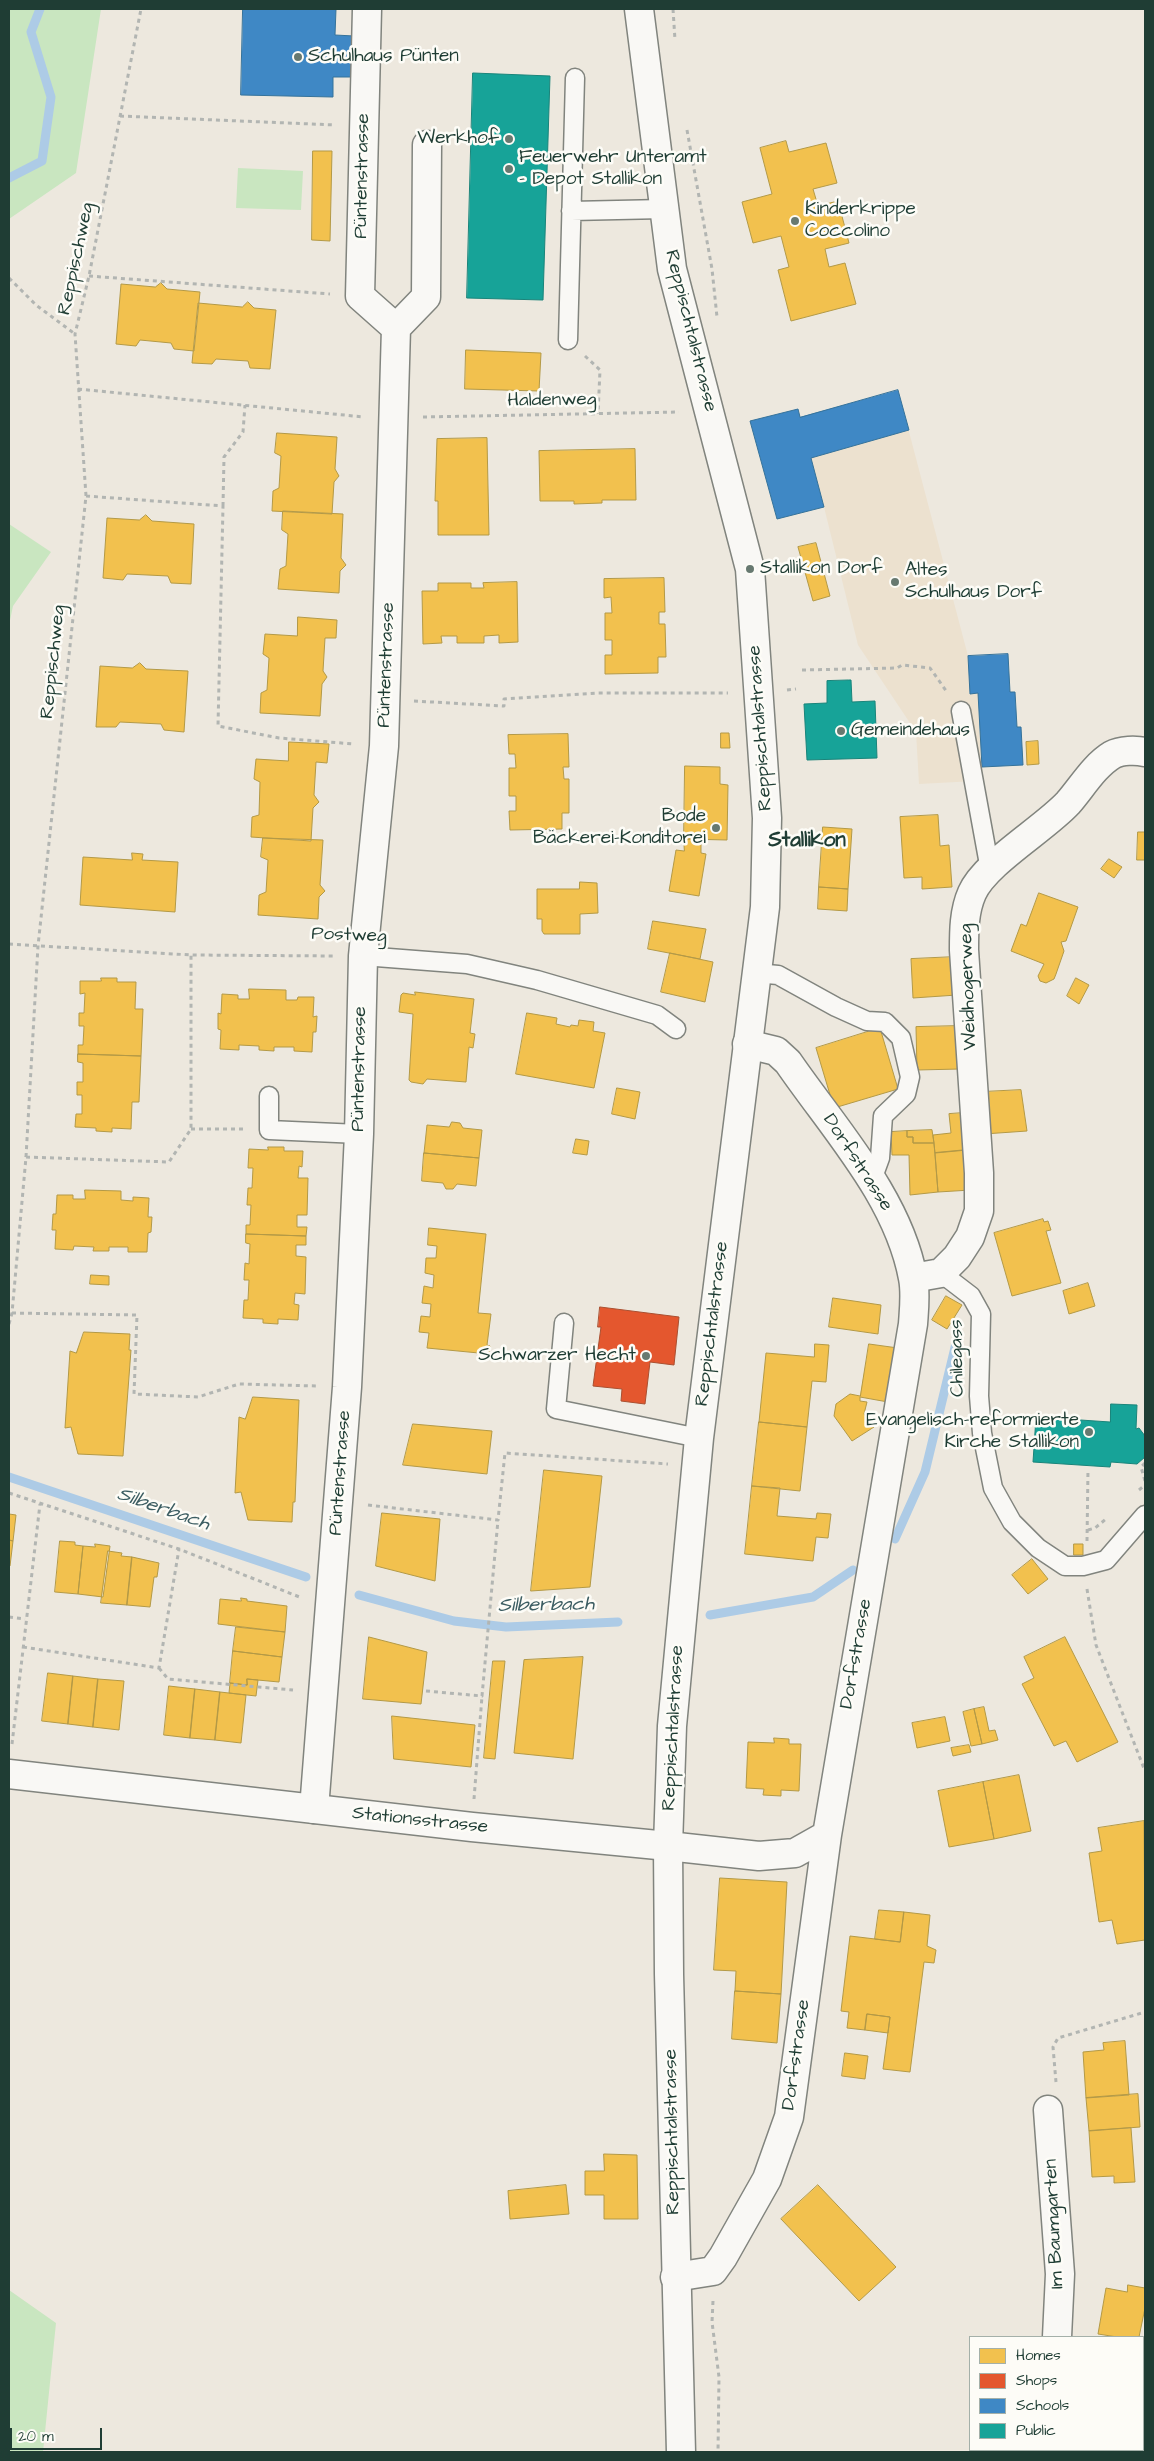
<!DOCTYPE html>
<html>
<head>
<meta charset="utf-8">
<style>
  body { margin:0 }
  #map { position:relative; width:1154px; height:2461px; overflow:hidden; background:#ede8de; font-family:"Architects Daughter",sans-serif }
  canvas { display:block }
  .frame { position:absolute; inset:0; border:10px solid #1f3d34; pointer-events:none }
  .legend { position:absolute; left:969px; top:2336px; width:175px; height:115px; box-sizing:border-box; background:#fdfcf7; border:1px solid #a4b0a9; margin:0; padding:6px 9px; list-style:none; font-size:15px; color:#1f3d34 }
  .legend li { display:flex; align-items:center; gap:10px; height:25px }
  .legend b { width:25px; border:1px solid #a4b0a9 }
  .scale { position:absolute; left:10px; top:2428px; width:92px; height:22px; box-sizing:border-box; border:2px solid #1f3d34; border-top:0; padding-left:6px; font-size:15px; line-height:18px; white-space:nowrap; color:#1f3d34; -webkit-text-stroke:4px #fdfcf7; paint-order:stroke }
</style>
</head>
<body>
<div id="map">
<canvas width="1154" height="2461"></canvas>
<div class="frame"></div>
<ul class="legend">
<li><b style="height:14px;background:#f2c14e"></b>Homes</li>
<li><b style="height:14px;background:#e4572e"></b>Shops</li>
<li><b style="height:14px;background:#3f88c5"></b>Schools</li>
<li><b style="height:14px;background:#17a398"></b>Public</li>
</ul>
<div class="scale">20 m</div>
</div>
<script>
const ctx = document.querySelector('canvas').getContext('2d');
ctx.lineJoin = 'round';
function fillPath(path, color) { ctx.fillStyle = color; ctx.fill(path, 'evenodd'); }
function strokePath(path, color, width, dash) { ctx.strokeStyle = color; ctx.lineWidth = width; ctx.lineCap = dash ? 'butt' : 'round'; ctx.setLineDash(dash || []); ctx.stroke(path); }
function drawText(font, color, halo, rows, align = 'center') {
  ctx.font = font + ' "Architects Daughter",sans-serif'; ctx.lineWidth = 5; ctx.setLineDash([]); ctx.textBaseline = 'middle'; ctx.strokeStyle = halo; ctx.fillStyle = color; for (const [text, x, y, turn = 0] of rows) {
    ctx.save(); ctx.translate(x, y); ctx.rotate((+turn || 0) * Math.PI / 180); ctx.textAlign = isNaN(turn) ? turn : align; if (halo) ctx.strokeText(text, 0, 0); ctx.fillText(text, 0, 0); ctx.restore();
  }
}
const built = new Path2D(`
  M898 390 968 656 1008 654 1010 692H1015L1017 726 1021 727 1023 765 974 767 975 781 919 784 916 732 858 645 824 507 777 519 750 421 798 409 801 417Z`);
const green = new Path2D(`
  M9 9H101L76 173 9 219Z
  M238 168 303 171 301 210 236 208Z
  M9 524 51 552 13 606 9 625Z
  M9 2290 56 2323 43 2452H9Z`);
const homes = new Path2D(`
  M786 141 789 152 826 143 837 183 813 189 818 206 838 201 849 243 825 249 829 267 845 263 856 304 791 321 778 270 789 267 781 236 753 243 742 202 772 194 760 148Z
  M313 151H332L330 241 312 240Z
  M161 283 167 289 200 292 194 351 174 349 171 343 140 340 136 346 116 344 121 284 155 287Z
  M248 302 254 308 276 310 270 369 250 368 248 361 216 359 212 364 192 363 198 303 242 307Z
  M466 350 541 353 539 391 465 389Z
  M277 433 337 437 335 469 339 476 334 482 332 514 272 511 273 491 279 488 281 456 275 453Z
  M487 438 489 535H438V501H435L437 439Z
  M635 449 636 500H602V503L574 504V501H540L539 451Z
  M283 511 343 514 341 558 346 565 340 571 339 593 278 589 280 569 286 566 288 534 282 530Z
  M146 515 152 521 194 524 191 584 171 583 168 576 127 574 123 580 103 578 107 518 139 520Z
  M816 543 830 596 813 601 798 547Z
  M664 578 665 612H659V624H665L666 657H658V673L605 674V655H612V640H605V613H612L611 597 604 598V579Z
  M517 582 518 642 499 643V635L484 636V643H457V636H441L442 643 423 644 422 591H438V583H471V588H484L483 583Z
  M298 617 337 620 336 638H325L323 671 327 677 322 684 320 716 260 713 261 693 267 690 269 658 263 654 265 634 297 636Z
  M140 663 146 669 188 671 184 732 164 730 161 724 120 722 116 727H96L100 666 132 668Z
  M721 733H729L730 748H721Z
  M568 734 569 767H563L564 779H569V813H562V829L510 830 509 811H516V796H509V768H516L515 754H509L508 735Z
  M1038 741 1039 764 1027 765 1026 742Z
  M289 742 329 744 327 763 316 762 314 795 319 802 313 808 311 841 251 837 252 817 259 815 260 782 254 779 256 759 288 761Z
  M685 766 720 767V784L728 785 727 840 684 839Z
  M938 815 940 846 949 845 952 887 922 889V877L904 878 900 817Z
  M823 827 852 829 848 889 819 887Z
  M1138 832H1145V860H1137Z
  M263 838 323 840 320 885 325 891 319 897 318 919 258 915 259 895 266 892 268 860 261 857Z
  M684 839H701V853L706 854 699 896 669 891 676 850 684 851Z
  M132 853 143 854 142 860 178 862 175 912 80 905 83 857 132 860Z
  M1109 859 1122 867 1114 878 1101 869Z
  M580 882 597 883 598 913 580 914V934H544L542 931V919H537V889H579Z
  M819 887 848 889 847 911 818 909Z
  M1039 893 1078 907 1066 941 1061 942 1064 951 1056 974 1054 979 1046 983 1040 981 1038 976 1044 964 1011 951 1021 924 1026 926Z
  M653 921 706 929 700 959 648 949Z
  M670 953 713 962 705 1002 661 992Z
  M955 957 957 995 913 998 911 959Z
  M101 978H117V982H136L135 1009H143L141 1056 78 1054V1045H83L84 1026H79V1013H84L85 993 80 994V981H101Z
  M1076 978 1089 985 1079 1004 1067 996Z
  M249 989 286 990V1000H297L298 997H314L313 1017 317 1016 316 1032H313L312 1052 294 1051V1047H274V1051L259 1050V1046L239 1045V1050L220 1049 221 1030 218 1029V1013L221 1014 222 994 238 995V999H249Z
  M415 992 474 999 470 1033 475 1034 473 1048 469 1047 466 1082 427 1079 423 1084 411 1082 409 1080 413 1014 399 1012 401 995 403 993 415 995Z
  M527 1013 557 1018 556 1024 570 1027 571 1025 578 1026 579 1020 594 1022 593 1031 605 1033 594 1088 516 1074Z
  M958 1026 960 1069 917 1070 916 1027Z
  M880 1028 898 1089 834 1108 816 1048Z
  M78 1054 141 1056 139 1102H132L131 1129 112 1128V1132L96 1131V1128L75 1127 76 1114H82V1095H77V1082H83V1063L78 1062Z
  M617 1088 640 1092 635 1119 612 1114Z
  M1021 1090 1027 1131 984 1134 982 1092Z
  M963 1113 967 1150 935 1153 933 1135 951 1133 949 1114Z
  M452 1122 460 1123 463 1128 482 1130 479 1158 424 1153 427 1125 449 1127Z
  M932 1130 934 1143H913V1137H907V1131Z
  M907 1131V1137H913V1143H934L938 1192 910 1195 909 1155H892L891 1132Z
  M576 1139 589 1141 587 1155 573 1153Z
  M268 1147H284V1151H303L302 1167 299 1166 298 1178H308L307 1215H297V1227H307L306 1236 246 1234V1225H250L251 1205H247L248 1188H252L253 1168H248L249 1149 268 1150Z
  M967 1150 971 1190 938 1192 935 1153Z
  M424 1153 479 1158 476 1186 457 1184 453 1189H446L443 1183 422 1181Z
  M85 1190 121 1191V1200L133 1201V1197L149 1198 148 1217H152L151 1232 148 1233 147 1252H128V1247H109V1251H93L94 1247 74 1246 73 1250 55 1249 56 1230H52L53 1214H56L57 1195H73V1199H85Z
  M1043 1219 1044 1222 1048 1221 1051 1230 1046 1231 1061 1283 1012 1296 994 1233Z
  M429 1228 486 1234 478 1313 491 1314 487 1345 490 1346 489 1354 427 1348 429 1333 419 1332 421 1316 430 1317 431 1304 422 1303 424 1286 433 1288 434 1275 425 1273 426 1258H436L437 1246 428 1245Z
  M246 1234 306 1236V1245H296V1256L306 1257 305 1294 295 1293 294 1304 299 1305 298 1320 278 1319V1324L263 1323V1319L243 1318 244 1300H248L249 1280H244L245 1263 249 1264 250 1244 246 1243Z
  M91 1275 109 1276V1285L90 1284Z
  M1088 1283 1095 1306 1069 1314 1063 1291Z
  M946 1296 962 1305 947 1329 932 1320Z
  M833 1298 881 1305 878 1334 829 1327Z
  M84 1332 130 1334 129 1350H131L123 1456 78 1454 71 1427 65 1428 70 1351 76 1353Z
  M815 1344 829 1345 826 1382 812 1381 807 1427 759 1422 766 1353 814 1357Z
  M869 1344 898 1348 888 1402 860 1397V1401L867 1402 864 1414 874 1427 852 1441 834 1416 836 1404 850 1394 860 1396Z
  M253 1397 299 1400 295 1502H293L292 1522 248 1520 241 1492 235 1493 239 1417 245 1419Z
  M759 1422 807 1427 800 1491 752 1486Z
  M413 1424 492 1431 487 1474 403 1465Z
  M544 1470 602 1476 590 1587 531 1591Z
  M752 1486 780 1488 777 1516 816 1519 817 1513 831 1514 828 1538 816 1537 813 1561 745 1554Z
  M382 1513 440 1519 435 1581 376 1566Z
  M9 1514 16 1515 13 1541 9 1540Z
  M9 1540 13 1541 10 1566H9Z
  M60 1541 75 1542V1545L83 1546 78 1594 55 1592Z
  M95 1544 110 1546 103 1597 78 1594 83 1546 95 1547Z
  M1074 1544H1083V1555H1074Z
  M108 1551 122 1553 121 1556 132 1557 127 1605 101 1603Z
  M132 1557 159 1563 157 1577H154L150 1607 127 1605Z
  M1032 1559 1048 1579 1028 1594 1012 1575Z
  M241 1598 247 1599V1601L287 1606 285 1632 218 1624 220 1599 241 1601Z
  M236 1627 285 1632 282 1657 233 1651Z
  M369 1637 427 1652 421 1704 363 1699Z
  M1065 1637 1118 1742 1077 1762 1066 1741 1054 1746 1022 1684 1034 1678 1024 1657Z
  M233 1651 282 1657 279 1682 247 1679V1685L230 1683Z
  M583 1657 573 1759 514 1753 524 1660Z
  M493 1661H505L495 1759 484 1758Z
  M48 1673 73 1676 68 1724 42 1721Z
  M73 1676 98 1679 93 1727 68 1724Z
  M98 1679 124 1681 119 1730 93 1727Z
  M247 1679 258 1680 256 1696 229 1693 230 1683 247 1685Z
  M169 1686 195 1689 190 1738 164 1735Z
  M195 1689 220 1692 215 1740 190 1738Z
  M220 1692 246 1695 241 1743 215 1740Z
  M984 1707 989 1731 995 1730 998 1740 982 1744 974 1709Z
  M974 1709 982 1744 971 1746 963 1712Z
  M392 1716 475 1725 471 1767 394 1759Z
  M945 1717 950 1741 917 1748 912 1723Z
  M774 1738 789 1739V1744H801L799 1791 781 1790V1796L763 1795 764 1789 746 1788 748 1742 774 1743Z
  M969 1745 971 1752 953 1756 951 1748Z
  M1019 1775 1031 1831 994 1839 983 1782Z
  M983 1782 994 1839 949 1847 938 1791Z
  M1144 1821 1145 1940 1117 1944 1112 1920 1099 1922 1089 1853 1102 1851 1098 1828Z
  M720 1878 787 1882 781 1994 735 1991 736 1971 714 1970Z
  M879 1910 904 1912 900 1942 875 1939Z
  M904 1912 930 1915 927 1946 936 1950 934 1963 924 1962 910 2072 883 2069 890 2017 867 2014 865 2030 847 2028 849 2012 841 2011 850 1936 900 1942Z
  M735 1991 781 1994 777 2043 732 2039Z
  M867 2014 890 2017 888 2033 865 2030Z
  M1125 2041 1129 2095 1086 2098 1083 2052 1104 2050 1103 2043Z
  M845 2053 868 2056 865 2079 842 2076Z
  M1138 2094 1140 2127 1089 2131 1086 2098Z
  M1131 2128 1135 2182 1114 2183V2176L1092 2177 1089 2131Z
  M604 2154 637 2155 638 2219H604V2195H585V2171H604Z
  M566 2185 569 2214 510 2219 508 2191Z
  M818 2185 896 2267 859 2301 781 2219Z
  M1128 2285 1145 2288V2308L1139 2337H1117L1098 2334 1106 2288 1127 2292Z
  M1143 2342 1145 2343 1143 2374Z`);
const shops = new Path2D(`
  M600 1307 679 1317 674 1365 650 1362 645 1404 621 1401 622 1389 593 1386 601 1327H598Z`);
const schools = new Path2D(`
  M243 9H336L335 35 354 36 352 77H333V97L241 95Z
  M898 390 909 430 811 458 824 507 777 519 750 421 798 409 800 417Z
  M1008 654 1010 692H1015L1017 727H1021L1023 765 982 767 978 693 970 694 968 656Z`);
const public = new Path2D(`
  M473 73 550 76 543 300 467 298Z
  M849 680H851L852 702 875 701 877 758 807 760 804 704 827 703V681Z
  M1111 1404 1137 1405 1136 1429 1139 1428 1145 1436V1457L1137 1464 1111 1462 1110 1467 1033 1462 1036 1417 1110 1422Z`);
const stream = new Path2D(`
  M9 178 42 161 51 97 31 32 40 9
  M9 1477 306 1577
  M895 1539 925 1472 958 1335
  M359 1595 454 1621 506 1627 618 1622
  M710 1615 813 1597 853 1570`);
const path = new Path2D(`
  M673 9 675 40
  M120 116 335 125
  M687 130 712 269 717 317
  M89 276 330 294
  M9 278 36 305 75 334
  M585 356 600 370 598 414
  M78 389 364 417
  M423 417 679 412
  M86 496 223 506 218 726 279 738 354 744
  M223 506 224 457 243 432 245 405
  M802 670 897 668 902 665 930 668 947 692
  M787 690 796 689
  M414 701 504 706V699L597 693H728
  M9 944 191 955 335 956
  M191 1129H246
  M26 1157 169 1162 191 1129V955
  M12 1313 137 1315 134 1394 198 1397 239 1384 317 1386
  M9 1324 12 1313 26 1157 38 946 86 496 75 334 89 276 141 9
  M1145 1463 1141 1467 1145 1481
  M1139 1490 1145 1485
  M9 1493 179 1549 302 1598
  M368 1505 498 1520 505 1453 668 1464
  M1088 1530 1095 1528 1106 1519
  M1087 1541 1088 1469
  M1087 1589 1096 1645 1145 1771
  M9 1617 25 1619
  M23 1647 159 1668 179 1549
  M159 1668 168 1679 293 1690
  M426 1691 482 1696 498 1520
  M12 1744 40 1504
  M474 1799 482 1696
  M1056 2082 1053 2047 1058 2038 1145 2012
  M713 2301 712 2322 719 2377 718 2452
  M1143 2434 1145 2433
  M1090 2452 1097 2450`);
const service = new Path2D(`
  M571 211 664 209
  M568 340 575 78
  M961 711 990 870
  M363 956 467 964 537 980 657 1015 676 1029
  M756 973 778 975 836 1007 867 1021 885 1022 901 1038 910 1077 906 1094 883 1116 880 1158 872 1180
  M269 1096V1130L359 1134
  M941 1273 971 1296 981 1314 979 1396 982 1433 993 1488 1012 1522 1038 1548 1065 1566H1083L1106 1560 1145 1515
  M564 1323 556 1409 699 1438`);
const minor = new Path2D(`
  M367 9 360 296 396 328
  M913 1278 941 1273 957 1257 970 1237 979 1211V1173L964 950C964 931 964 911 972 893 985 863 1044 829 1068 803 1082 787 1094 766 1112 755 1121 750 1136 750 1145 752
  M314 1809 347 1387 359 1134 363 956 384 746 396 328 426 297 427 145
  M668 1846 759 1856 795 1853 827 1835
  M1048 2110 1060 2274 1057 2337
  M675 2277 713 2271 723 2257 767 2179 789 2117 827 1835 913 1324C914 1309 916 1293 913 1278 898 1197 834 1129 788 1062L776 1051 747 1044
  M1026 2452 1027 2450`);
const tertiary = new Path2D(`
  M9 1774 472 1827 668 1846`);
const secondary = new Path2D(`
  M639 9 672 269 750 569 767 818 765 907 699 1438 672 1726 668 1846 669 1974 681 2452`);
const markers = [
  [298,57,5,"#677970"],
  [509,139,5,"#677970"],
  [509,169,5,"#677970"],
  [795,221,5,"#677970"],
  [750,569,5,"#677970"],
  [895,582,5,"#677970"],
  [841,731,5,"#677970"],
  [716,828,5,"#677970"],
  [646,1356,5,"#677970"],
  [1089,1432,5,"#677970"]
];
const poiNames = [
  ["Schulhaus Pünten",308,57],
  ["Werkhof",499,139,"right"],
  ["Feuerwehr Unteramt",519,158],
  ["- Depot Stallikon",519,180],
  ["Kinderkrippe",805,210],
  ["Coccolino",805,232],
  ["Stallikon Dorf",760,569],
  ["Altes",905,571],
  ["Schulhaus Dorf",905,593],
  ["Gemeindehaus",851,731],
  ["Bode",706,817,"right"],
  ["Bäckerei-Konditorei",706,839,"right"],
  ["Schwarzer Hecht",636,1356,"right"],
  ["Evangelisch-reformierte",1079,1421,"right"],
  ["Kirche Stallikon",1079,1443,"right"]
];
const streetNames = [
  ["Püntenstrasse",363,176,-89],
  ["Reppischweg",77,259,-78],
  ["Reppischtalstrasse",690,331,76],
  ["Haldenweg",552,401,-1],
  ["Reppischweg",54,662,-84],
  ["Püntenstrasse",387,665,-88],
  ["Reppischtalstrasse",761,728,-94],
  ["Postweg",349,936,2],
  ["Weidhogerweg",969,987,-92],
  ["Püntenstrasse",360,1069,-89],
  ["Dorfstrasse",857,1163,57],
  ["Reppischtalstrasse",713,1324,-83],
  ["Chilegass",958,1358,-91],
  ["Püntenstrasse",341,1473,-86],
  ["Dorfstrasse",857,1654,-80],
  ["Reppischtalstrasse",674,1728,-87],
  ["Stationsstrasse",420,1821,6],
  ["Dorfstrasse",797,2055,-82],
  ["Reppischtalstrasse",673,2132,-91],
  ["Im Baumgarten",1055,2224,-93]
];
const waterNames = [
  ["Silberbach",163,1510,19],
  ["Silberbach",546,1606,-1]
];
const quarterNames = [
  ["Stallikon",807,842]
];
fillPath(built, '#ece1cf');
fillPath(green, '#c9e6c0');
fillPath(homes, '#f2c14e');
strokePath(homes, '#b39946', 1);
fillPath(shops, '#e4572e');
strokePath(shops, '#a94f30', 1);
fillPath(schools, '#3f88c5');
strokePath(schools, '#35729a', 1);
fillPath(public, '#17a398');
strokePath(public, '#19847a', 1);
strokePath(stream, '#adcbe6', 9);
strokePath(service, '#81847e', 21);
strokePath(minor, '#81847e', 31);
strokePath(tertiary, '#81847e', 31);
strokePath(secondary, '#81847e', 31);
strokePath(path, '#b2b5b2', 3, [4, 4]);
strokePath(service, '#f9f8f5', 18);
strokePath(minor, '#f9f8f5', 28);
strokePath(tertiary, '#f9f8f5', 28);
strokePath(secondary, '#f9f8f5', 28);
for (const [x, y, r, color] of markers) { const dot = new Path2D(); dot.arc(x, y, r, 0, 2 * Math.PI); ctx.fillStyle = color; ctx.fill(dot); strokePath(dot, '#fdfcf7', 2); }
drawText('19px', '#1f3d34', '#fdfcf7', poiNames, 'left');
drawText('19px', '#1f3d34', '#fdfcf7', streetNames);
drawText('italic 20px', '#3c5d62', '#fdfcf7', waterNames);
drawText('bold 21px', '#1f3d34', '#fdfcf7', quarterNames);
</script>
</body>
</html>
